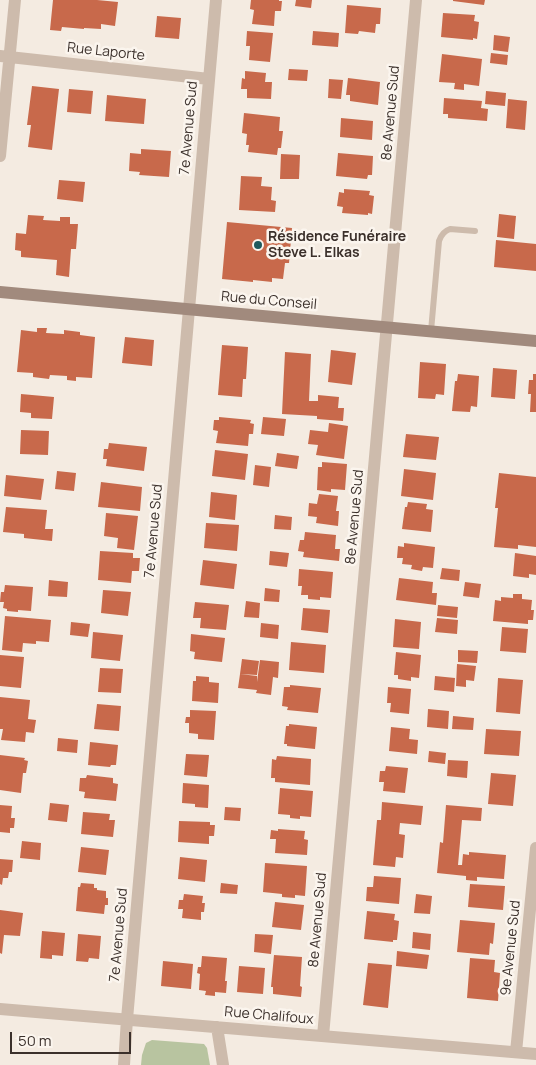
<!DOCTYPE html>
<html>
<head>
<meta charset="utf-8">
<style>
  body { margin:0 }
  #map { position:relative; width:536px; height:1065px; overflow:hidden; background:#f4ebe1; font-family:Manrope,sans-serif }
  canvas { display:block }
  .scale { position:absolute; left:10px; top:1032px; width:121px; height:22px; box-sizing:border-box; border:2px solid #3b302b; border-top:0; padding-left:6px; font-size:15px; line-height:18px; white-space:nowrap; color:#3b302b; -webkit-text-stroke:4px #fbf5ee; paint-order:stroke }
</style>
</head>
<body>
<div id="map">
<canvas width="536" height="1065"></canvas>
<div class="scale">50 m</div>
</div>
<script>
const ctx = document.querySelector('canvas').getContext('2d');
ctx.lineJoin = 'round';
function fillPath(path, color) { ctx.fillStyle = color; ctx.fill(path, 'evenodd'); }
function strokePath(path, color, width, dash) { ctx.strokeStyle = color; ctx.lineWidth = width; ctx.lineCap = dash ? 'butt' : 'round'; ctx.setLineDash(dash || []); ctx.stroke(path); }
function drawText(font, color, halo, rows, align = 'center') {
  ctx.font = font + ' Manrope,sans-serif'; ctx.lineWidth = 5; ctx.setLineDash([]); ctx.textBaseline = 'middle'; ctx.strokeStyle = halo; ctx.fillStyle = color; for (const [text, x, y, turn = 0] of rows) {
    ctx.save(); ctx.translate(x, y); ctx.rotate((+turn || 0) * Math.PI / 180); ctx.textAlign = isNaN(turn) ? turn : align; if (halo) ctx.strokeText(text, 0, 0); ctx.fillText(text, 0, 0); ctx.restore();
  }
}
const green = new Path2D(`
  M152 1040 204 1044 207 1048 210 1065H141L142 1055 146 1043Z`);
const building = new Path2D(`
  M53 0H97L118 2 115 26 101 24V29L84 28V29L62 27 61 31 50 30Z
  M251 0H279V1H282L281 11H275L274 26 252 24 254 10 250 9Z
  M296 0H312L311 8 295 6Z
  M453 0H485L484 5 453 1Z
  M347 5 381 8 380 24H376L375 33 359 31 358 34 345 33Z
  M443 13 475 15 474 21 479 22 477 39 473 38V40L441 37Z
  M157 16 181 18 179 39 155 37Z
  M247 31 273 33 270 62 249 60 250 46H246Z
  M313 31 339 33 338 47 312 45Z
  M494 35 510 37 508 52 493 50Z
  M491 53 508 55 507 65 490 63Z
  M442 54 482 59 479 86 464 84V90L454 89 455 83 439 82Z
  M289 69 308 70 307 81 288 80Z
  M245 71 266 73 265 82H272L271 99 247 98V89H241L242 78 245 79Z
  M348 78 380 82 378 105 350 101V95H346Z
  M329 79 343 80 341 99 328 98Z
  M32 86 59 89 52 150 28 147 31 125H27Z
  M69 89 93 91 91 114 67 112Z
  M486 91 506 93 505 106 485 104Z
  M107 95 146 99 144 124 105 121Z
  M444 98 482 101 481 108 488 109 487 121 448 118V114H443Z
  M508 99 527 101 525 130 506 128Z
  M244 113 280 117 279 131H283L281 148H278L277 155 248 152 249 145H246L247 134 242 133Z
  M341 118 373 121 372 140 340 137Z
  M141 149 171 151 169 177 139 175 140 172 129 171 130 153 141 154Z
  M338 153 373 156 372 175H368L367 179 336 176Z
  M281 154 300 155 299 179H280Z
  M241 176 262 177 261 186 272 187 271 200 276 201 275 212 239 210Z
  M59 180 85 182 83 202 57 199Z
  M344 189 370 191 369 195 374 196 372 214 368 213V215L342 213 343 207 337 206 339 192 344 193Z
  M499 214 516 216 514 239 497 237Z
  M28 215 44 216 43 220 60 221V217H70V224H78L76 249H71L69 277 56 275 57 260 21 257V251L15 250 16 233 26 234Z
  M227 222 292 228 289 263H285L283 279 272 278V282L253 280V282L222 279Z
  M496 240 536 244V271L494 267Z
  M37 328H47L46 333 64 334V330L80 332V335L95 337 92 378 76 377V381L67 380V376L50 375 49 379 33 377V373L17 372 21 330 37 332Z
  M125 337 154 340 152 366 122 363Z
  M222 345 248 347 246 379H243L242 397 218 395Z
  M331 350 356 353 352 385 328 382Z
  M285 352 311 354 309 401H318V395L339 397 338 408H344L343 421 317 419V416L282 414Z
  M420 362 446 364 444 395 436 394 435 399 418 398Z
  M493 368 517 370 515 399 491 397Z
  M458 374 479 376 477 407 471 406 470 412 452 411 455 381H457Z
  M533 374H536V412H530L531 394H528L529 380H533Z
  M21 394 54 397 52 419 31 418V413L20 412Z
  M219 417 251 420 250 423 254 424 253 434H249L248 446 216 443 218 431 213 430 214 420H219Z
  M263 417 286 419 284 436 261 434Z
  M329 423 348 426 344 459 316 455 318 445 308 444 310 430 328 432Z
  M21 430 49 431 48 455 20 454Z
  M406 434 439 437 436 460 403 457Z
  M109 443 147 447 144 471 106 466 107 459H103L104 449H108Z
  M215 450 248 454 245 480 212 476Z
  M277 453 299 456 297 469 275 466Z
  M322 462 347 464 345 490 331 489V492L317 490 318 467H322Z
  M255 465 271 467 269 487 253 485Z
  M404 469 436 473 433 500 401 496Z
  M57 471 76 473 74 491 55 489Z
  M499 473 536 477V547L518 545V549L494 547 498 508H495Z
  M6 475 44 479 41 500 4 496Z
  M101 482 142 487 140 511 98 507Z
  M211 492 237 495 235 520 209 517Z
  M319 494 338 496 336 511H339L338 526 316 523 317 517 308 516 309 503 317 504Z
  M408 502 427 504 426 509 433 510 431 532 402 529 405 507H407Z
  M6 507 47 510 45 529H53L52 541 24 538V534L3 532Z
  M106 513 138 516 134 550 117 548 118 538 104 536Z
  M275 515 292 517 291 530 274 529Z
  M206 523 239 525 237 551 204 548Z
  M305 532 336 535 335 549H340L339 561 303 557 304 552 298 551 300 540H304Z
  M404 543 435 547 433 568 423 567 422 571 411 569 412 565 402 564 403 558H397L398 546 404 547Z
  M100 551 133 553V558H140L139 571H132L131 583 98 580Z
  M270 551 289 553 287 567 269 565Z
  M515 553 536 556V575L529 574V578L513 576Z
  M203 560 237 564 234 589 200 585Z
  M442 568 460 570 459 581 440 579Z
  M299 569 333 572 331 598 320 597V600L308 599V595H301L302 586H298Z
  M399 578 433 582 432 593H437L436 605 396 600Z
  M49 580 68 582 67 597 48 596Z
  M465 582 481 584 479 598 463 596Z
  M5 585 33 587 31 611 18 610V612L7 611V609L3 608 4 602H0L1 592H4Z
  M265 588 280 590 279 602 264 601Z
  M103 590 131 592 128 616 101 613Z
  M513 594H522V599L532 600 531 610H534L533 620H528V624L493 621 495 600 501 601V597L513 598Z
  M246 601 260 603 259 618 244 617Z
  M195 602 229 605 226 630 200 628 201 618H193Z
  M438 605 458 607 457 618 437 616Z
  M303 608 330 610 328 633 301 630Z
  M5 616 51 620 49 642 36 641V644L23 643 22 652 2 650Z
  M437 618 458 620 457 634 435 632Z
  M395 619 421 622 419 649 393 647Z
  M71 622 90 624 88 637 70 635Z
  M261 623 279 625 278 639 260 637Z
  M502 627 528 629 526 653 500 651Z
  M93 632 123 635 120 661 91 658Z
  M191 634 225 638 222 662 194 659 195 652 190 651Z
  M291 642 326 645 324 673 289 670Z
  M458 650 478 651 477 663 458 662Z
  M396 652 421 655 419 678 411 677V681L398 679V675H394Z
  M0 655 24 657 21 688 0 686Z
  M242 659 259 661 257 675 240 674Z
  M260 660 279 662 278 678 273 677 271 695 256 693 257 690 238 688 240 674 257 676V682Z
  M457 664 476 666 474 681 466 680V687L456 686Z
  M100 668 123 669 121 693 98 692Z
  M196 676 209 677V682L219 683 218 703 192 701 193 681H196Z
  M435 676 455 678 454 692 434 690Z
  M498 678 523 680 520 714 496 712Z
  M290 685 321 688 318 713 287 710 288 707 282 706 284 687H290Z
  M388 687 411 689 409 714 390 712 391 703H387Z
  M0 697 30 700 28 719 36 720 34 733 26 732 25 742 1 740 3 729H0Z
  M97 704 121 706 119 731 94 729Z
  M428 709 449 711 448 729 427 727Z
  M190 710 216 711 214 740 198 739V734L189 733V723H185L186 717H190Z
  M453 716 474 718 473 730 452 729Z
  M289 724 317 727 315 749 287 746V744H284L286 726H289Z
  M391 727 410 729 409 739 418 740 417 754 389 751Z
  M486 729 521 731 519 756 484 754Z
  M58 738 78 740 77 753 57 751Z
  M90 742 118 745 116 765H111L110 767 88 765Z
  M429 751 446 753 445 764 428 762Z
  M186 754 209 755 207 777 184 775Z
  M0 755 25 758 24 760 28 761 26 773H23L21 793 0 790Z
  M277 756 311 759 310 785 275 782V778H271L272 759 276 760Z
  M448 760 468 761 467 778 447 776Z
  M386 766 408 768 405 793 383 791 384 782H379L380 771H385Z
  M491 773 516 775 513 806 488 804Z
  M87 775 113 778V783L118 784 116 801 84 798 85 792 79 791 80 778H86Z
  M183 783 209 785 208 808 195 807V804L182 803Z
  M280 788 313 791 311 817 300 816V819L290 818V815L278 814Z
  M382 802 423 806 421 825 400 823 399 834 405 835 403 858 396 857 395 867 373 865 377 820H381Z
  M50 803 69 805 67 822 48 820Z
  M0 805 12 806 11 818H15L14 828H10V833L0 832Z
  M446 805 482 808 481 821 462 820 458 865H462L463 854 469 855V852L506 855 504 879 477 877V881L466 880V876L437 873 440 842 443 843Z
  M225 807 241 808 240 821 224 820Z
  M83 812 110 814 109 820H115L113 837 81 834Z
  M179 821 210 822V825H215L214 836H209V844L178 842Z
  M278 829 305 831 304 839 308 840 307 855 275 853 276 839H270L271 830 278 831Z
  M22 841 41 843 40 860 20 858Z
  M81 847 109 850 106 875 78 872Z
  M180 857 207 860 205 882 178 879Z
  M0 859 13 860 12 872H9L8 878H3L2 885 0 884Z
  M265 863 307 866 305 896 295 895V898L282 897V894L263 892Z
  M374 876 401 878 399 904 366 901 367 887H373Z
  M81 883 94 884V888H97V890L106 891V898H108V905H105L104 914 76 911 78 887H80Z
  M221 883 238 885 237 894 220 893Z
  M470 884 505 886 503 910 468 907Z
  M184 894 203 896 202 903H205L204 912H201V920L182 918 183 909H178L179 900H183Z
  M416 894 432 896 430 914 414 913Z
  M275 902 304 905 301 930 272 927Z
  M0 910 23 913 20 936 4 935 2 954 0 953Z
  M367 911 395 914 394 920 399 921 397 940H393V942L364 939Z
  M460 920 495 923 493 944 490 943 489 955 457 952Z
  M42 931 65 933 63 956 52 955V959L40 958Z
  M413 932 431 934 430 950 412 948Z
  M78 934 101 936 99 959 89 958 88 962 76 961Z
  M255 934 273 935 271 954 254 952Z
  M397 951 429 955 427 969 396 966Z
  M274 955 302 957 300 986 302 987 301 997 273 994V987H271Z
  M202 956 227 958 225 981H227L226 993 215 992V996L205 995 206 991 199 990 200 974 197 973 198 967H201Z
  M470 958 495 960 494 972 500 973 498 1001 467 998Z
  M163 961 193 964 191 989 161 986Z
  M368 963 392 965 388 1008 363 1005Z
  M239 966 265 968 263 994 237 992Z`);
const lane = new Path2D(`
  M431 331 439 241C441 235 444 231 450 229L475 231`);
const street = new Path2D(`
  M0 56 209 79
  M0 156 15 0
  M0 1009 536 1054
  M217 1027 223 1065
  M323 1036 416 0
  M516 1052 536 848
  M124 1065 127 1019 216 0`);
const secondary = new Path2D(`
  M0 292 536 341`);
const markers = [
  [258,245,5,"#1f5a5e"]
];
const streetNames = [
  ["Rue Laporte",106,52,6],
  ["8e Avenue Sud",391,113,-85],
  ["7e Avenue Sud",189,128,-85],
  ["Rue du Conseil",269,301,5],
  ["8e Avenue Sud",355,517,-85],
  ["7e Avenue Sud",154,531,-85],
  ["8e Avenue Sud",318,920,-85],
  ["7e Avenue Sud",119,935,-85],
  ["9e Avenue Sud",511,948,-84],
  ["Rue Chalifoux",269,1016,5]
];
const poiNames = [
  ["Résidence Funéraire",268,237],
  ["Steve L. Elkas",268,253]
];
fillPath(green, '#b8c4a0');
fillPath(building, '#c8694b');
strokePath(lane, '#cdbbac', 6);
strokePath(street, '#cdbbac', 12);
strokePath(secondary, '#a18a7d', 12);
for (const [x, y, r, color] of markers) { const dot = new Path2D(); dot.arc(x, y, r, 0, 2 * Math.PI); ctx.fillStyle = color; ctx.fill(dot); strokePath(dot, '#fbf5ee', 2); }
drawText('14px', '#3b302b', '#fbf5ee', streetNames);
drawText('bold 14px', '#3b302b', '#fbf5ee', poiNames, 'left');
</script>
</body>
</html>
